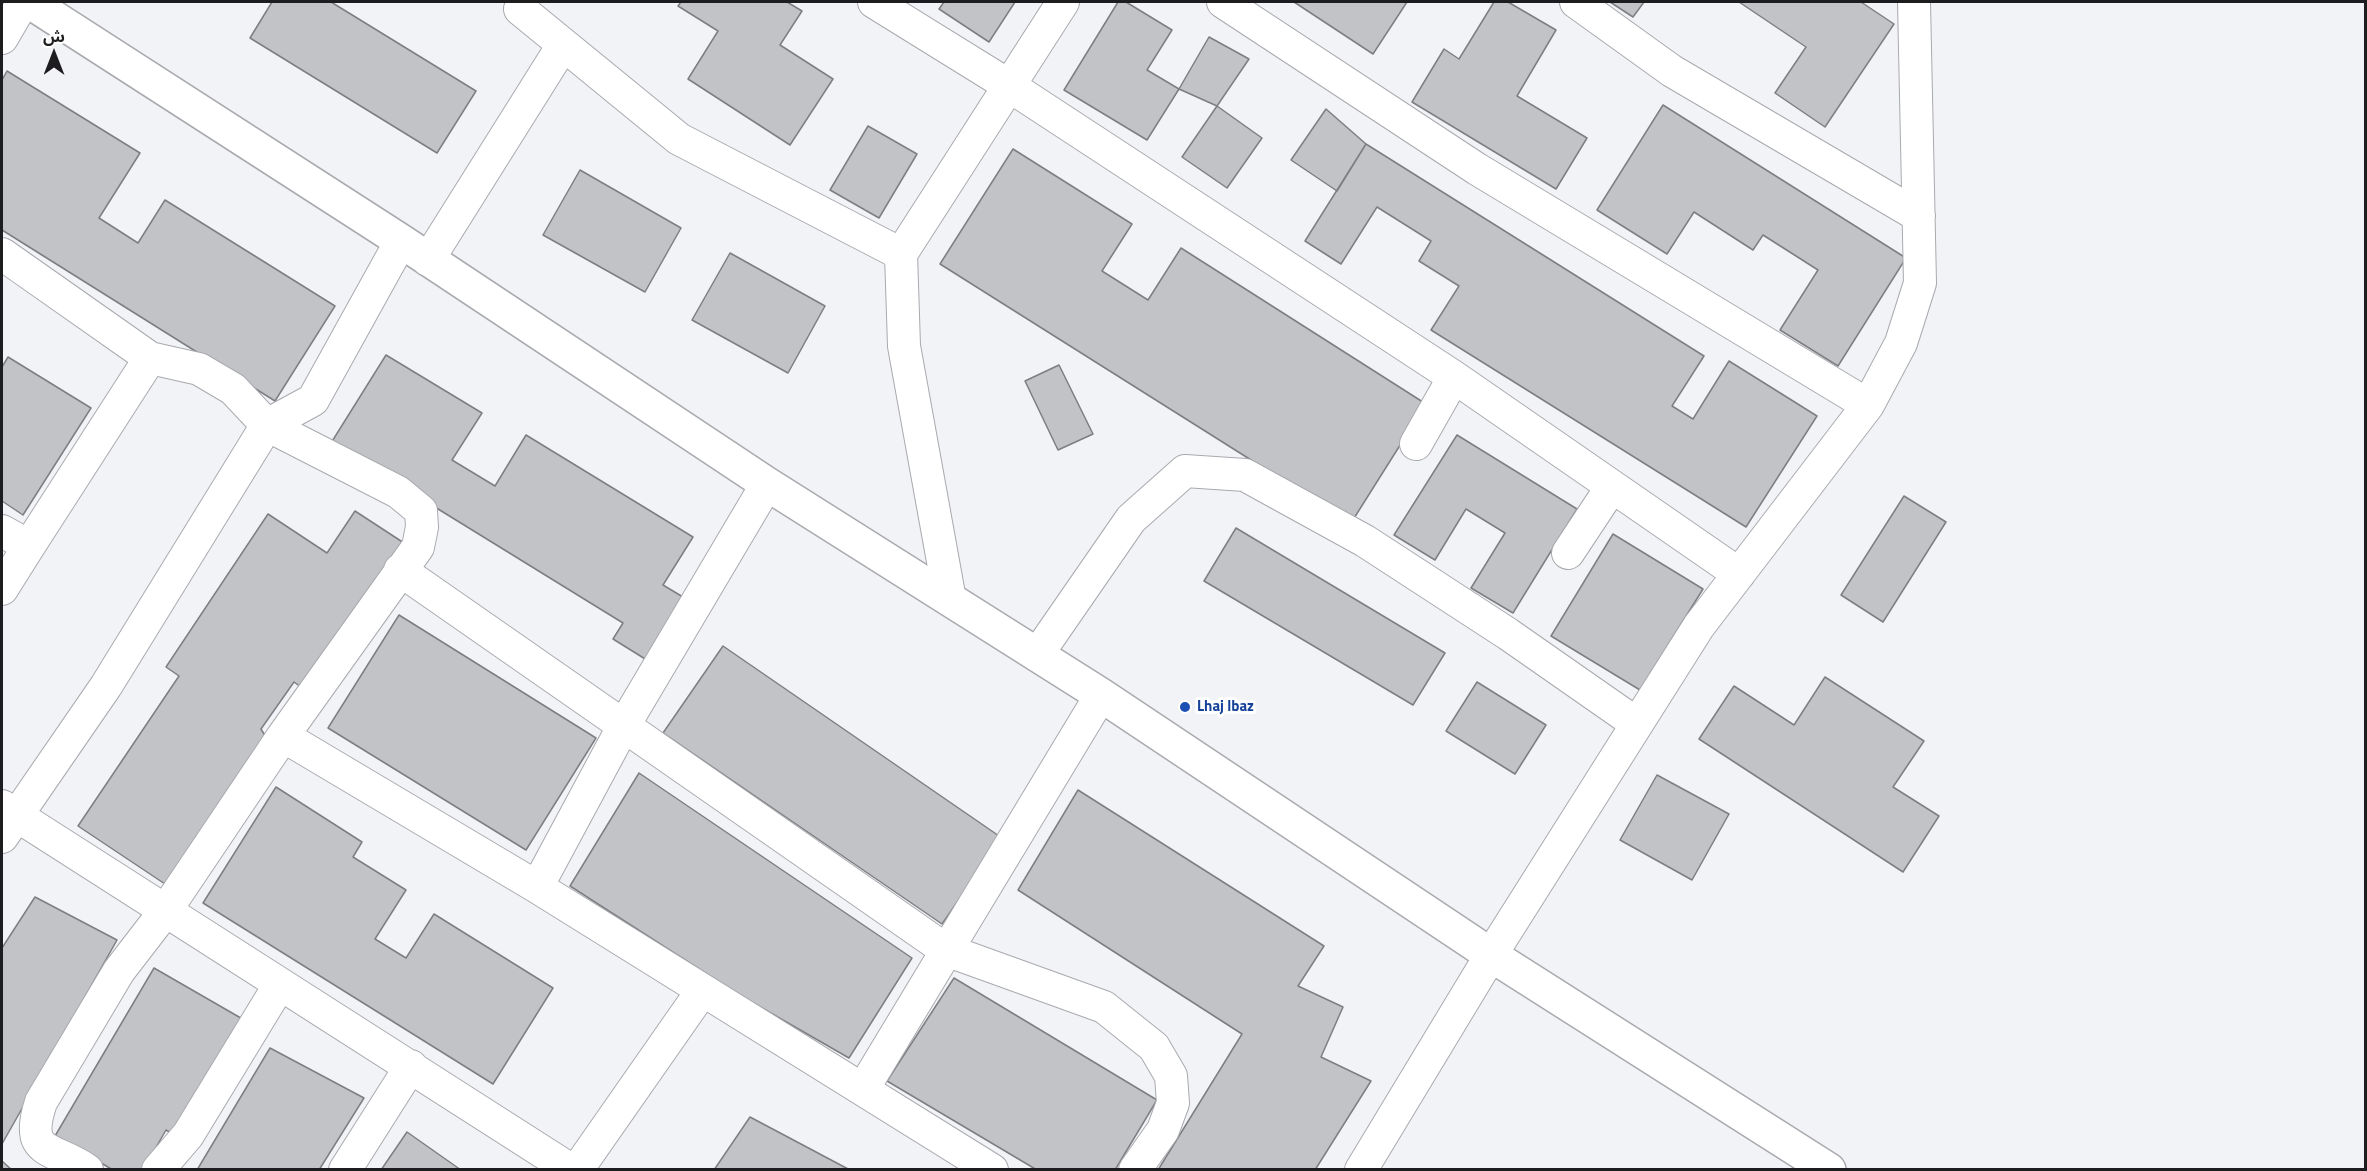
<!DOCTYPE html>
<html>
<head>
<meta charset="utf-8">
<style>
  body { margin:0 }
  #map { position:relative; width:2367px; height:1171px; overflow:hidden; background:#f2f3f7; font-family:"Titillium Web","Noto Sans Arabic",sans-serif }
  canvas { display:block }
  .frame { position:absolute; inset:0; border:3px solid #1d1d1f; pointer-events:none }
  .north { position:absolute; left:24px; top:24px; width:60px; height:60px; -webkit-text-stroke:4px #fff; paint-order:stroke; rotate:0deg; font-size:16px; font-weight:700; line-height:24px; text-align:center; color:#1d1d1f }
  .north::after { content:''; display:block; margin:auto; width:21px; height:27px; background:#1d1d1f; clip-path:polygon(50% 0,100% 100%,50% 72%,0 100%) }
</style>
</head>
<body>
<div id="map">
<canvas width="2367" height="1171"></canvas>
<div class="frame"></div>
<div class="north">ش</div>
</div>
<script>
const ctx = document.querySelector('canvas').getContext('2d');
ctx.lineJoin = 'round';
function fillPath(path, color) { ctx.fillStyle = color; ctx.fill(path, 'evenodd'); }
function strokePath(path, color, width, dash) { ctx.strokeStyle = color; ctx.lineWidth = width; ctx.lineCap = dash ? 'butt' : 'round'; ctx.setLineDash(dash || []); ctx.stroke(path); }
function drawText(font, color, halo, rows, align = 'center') {
  ctx.font = font + ' "Titillium Web",sans-serif'; ctx.lineWidth = 6; ctx.setLineDash([]); ctx.textBaseline = 'middle'; ctx.strokeStyle = halo; ctx.fillStyle = color; for (const [text, x, y, turn = 0] of rows) {
    ctx.save(); ctx.translate(x, y); ctx.rotate((+turn || 0) * Math.PI / 180); ctx.textAlign = isNaN(turn) ? turn : align; if (halo) ctx.strokeText(text, 0, 0); ctx.fillText(text, 0, 0); ctx.restore();
  }
}
const building = new Path2D(`
  M272 2H331L476 91 437 153 250 38Z
  M681 2H787L802 11 780 45 833 79 790 145 688 79 718 31 678 6Z
  M944 2H1015L989 42 939 9Z
  M1118 2H1126L1172 30 1147 70 1179 89 1147 140 1064 90Z
  M1294 2H1407L1373 54Z
  M1494 2H1508L1556 30 1517 96 1587 138 1556 189 1412 102 1444 49 1459 59Z
  M1610 2H1644L1633 17Z
  M1739 2H1861L1894 24 1825 127 1775 93 1806 47Z
  M1209 37 1249 59 1217 106 1179 89Z
  M7 71 140 153 99 218 138 243 165 200 335 306 275 401 2 230V80Z
  M1663 105 1906 258 1838 366 1780 330 1818 270 1763 235 1753 250 1694 212 1667 254 1597 210Z
  M1217 106 1262 138 1227 188 1182 157Z
  M1326 109 1366 144 1337 191 1291 160Z
  M868 126 917 154 879 218 830 190Z
  M1366 144 1704 356 1672 406 1693 419 1729 361 1817 416 1746 527 1431 330 1459 286 1419 261 1431 241 1377 207 1341 264 1305 241Z
  M1013 149 1132 224 1102 271 1148 300 1181 248 1426 404 1351 523 940 264Z
  M580 170 681 228 645 292 543 235Z
  M730 253 825 306 788 373 692 320Z
  M386 355 482 413 452 460 495 486 526 435 693 537 663 585 688 600 650 662 613 639 623 623 331 443Z
  M8 357 91 408 23 515 2 501V367Z
  M1059 365 1093 434 1058 450 1025 381Z
  M1457 435 1577 509 1513 613 1471 588 1505 533 1466 509 1435 560 1394 535Z
  M1904 496 1946 522 1883 622 1841 595Z
  M355 511 404 543 305 690 294 682 261 729 269 742 171 888 78 826 179 676 166 667 268 514 327 553Z
  M1236 528 1445 653 1413 705 1204 581Z
  M1613 534 1703 589 1640 690 1551 636Z
  M399 615 596 738 526 850 328 728Z
  M723 646 1002 838 942 924 663 733Z
  M1825 677 1924 741 1893 787 1939 816 1903 872 1699 739 1734 686 1794 725Z
  M1477 682 1546 725 1515 774 1446 731Z
  M639 773 912 958 849 1058 741 996 570 886Z
  M1657 775 1729 814 1692 880 1620 840Z
  M276 787 362 842 353 857 406 890 375 939 406 958 434 914 553 988 493 1084 203 903Z
  M1078 790 1324 946 1298 986 1343 1007 1321 1057 1371 1081 1315 1170H1158L1242 1034 1018 890Z
  M35 897 117 940 2 1144V948Z
  M154 968 246 1021 178 1137 166 1130 143 1170H113L55 1136Z
  M954 978 1157 1100 1115 1170H1037L887 1081Z
  M270 1048 364 1098 319 1170H197Z
  M750 1117 850 1170H714Z
  M407 1132 461 1170H381Z
  M2 1161 12 1170H2Z`);
const minor = new Path2D(`
  M523 2 520 9 679 139 901 254
  M874 2 1008 85 1454 377 1739 574
  M1223 2 1477 169 1868 405
  M1576 2 1672 71 1919 216
  M2 38 23 2
  M2 254 150 358
  M428 260 563 45
  M1416 444 1454 377
  M2 531 29 546 150 358 199 369 233 389 267 425 398 492 421 511 422 527 418 547 283 736 166 910 119 971 41 1102C23 1157 53 1146 87 1170
  M1568 553 1611 488
  M400 570 946 950 1104 1007 1154 1047 1171 1076 1173 1103 1163 1130 1135 1170
  M2 589 29 546
  M950 600 904 346 901 254 1063 2
  M1037 655 1131 519 1185 471 1245 475 1365 541 1508 634 1637 724
  M283 736 537 887 992 1170
  M2 806 571 1170
  M2 837 106 686 267 425 313 400 401 241
  M537 887 623 727 767 484
  M863 1089 1101 695
  M158 1170 188 1135 280 984
  M345 1170 411 1066
  M577 1170 702 991
  M1361 1170 1491 955 1699 626 1868 405 1901 343 1920 283 1914 2`);
const tertiary = new Path2D(`
  M30 2 401 241 767 484 1101 695 1491 955 1829 1170`);
const markers = [
  [1185,707,6,"#1a4fb4"]
];
const transitNames = [
  ["Lhaj lbaz",1197,707]
];
fillPath(building, '#c2c3c7');
strokePath(building, '#7d7e82', 1.5);
strokePath(minor, '#a9aaae', 34);
strokePath(tertiary, '#a9aaae', 36);
strokePath(minor, '#fff', 32);
strokePath(tertiary, '#fff', 33);
for (const [x, y, r, color] of markers) { const dot = new Path2D(); dot.arc(x, y, r, 0, 2 * Math.PI); ctx.fillStyle = color; ctx.fill(dot); strokePath(dot, '#fff', 2); }
drawText('bold 15px', '#164399', '#fff', transitNames, 'left');
</script>
</body>
</html>
